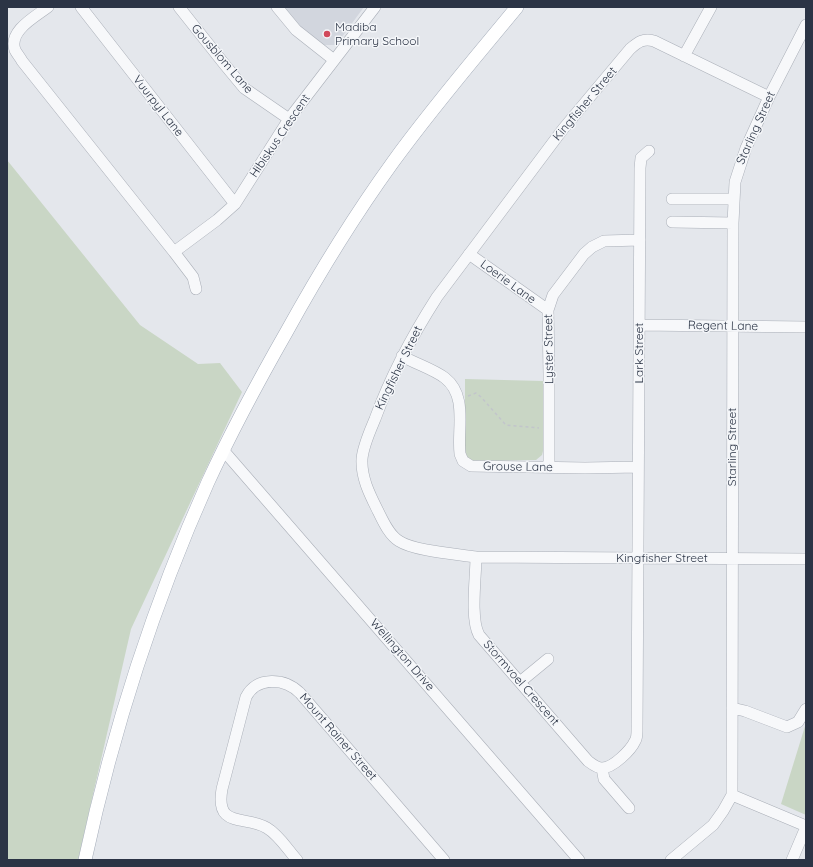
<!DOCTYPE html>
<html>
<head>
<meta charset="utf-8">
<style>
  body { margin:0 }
  #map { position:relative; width:813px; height:867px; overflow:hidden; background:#e4e7ec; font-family:Quicksand,sans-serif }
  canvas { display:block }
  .frame { position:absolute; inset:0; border:8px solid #2b3445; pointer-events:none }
</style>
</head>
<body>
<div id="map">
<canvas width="813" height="867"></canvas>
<div class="frame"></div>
</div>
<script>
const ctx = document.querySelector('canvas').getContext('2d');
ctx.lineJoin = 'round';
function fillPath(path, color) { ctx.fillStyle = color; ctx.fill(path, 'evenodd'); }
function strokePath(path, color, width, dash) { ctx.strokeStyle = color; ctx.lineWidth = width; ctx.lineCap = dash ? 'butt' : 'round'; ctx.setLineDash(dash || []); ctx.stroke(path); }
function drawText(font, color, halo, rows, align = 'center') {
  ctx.font = font + ' Quicksand,sans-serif'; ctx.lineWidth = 3; ctx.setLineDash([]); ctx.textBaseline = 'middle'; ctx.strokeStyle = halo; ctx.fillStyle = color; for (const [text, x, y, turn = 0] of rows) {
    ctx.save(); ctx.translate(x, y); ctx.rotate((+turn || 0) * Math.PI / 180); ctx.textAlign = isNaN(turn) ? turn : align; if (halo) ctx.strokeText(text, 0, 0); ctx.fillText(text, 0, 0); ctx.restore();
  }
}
const built = new Path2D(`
  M284 7H364L336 45H324L296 23Z`);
const green = new Path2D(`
  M7 160 140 325 198 364 220 363 242 392 131 629 78 860H7Z
  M465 379 543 381V451L542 455 536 460 473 461 468 458 465 454Z
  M806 723V815L781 804Z`);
const path = new Path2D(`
  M468 396 476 393 481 397 506 425 539 428`);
const minor = new Path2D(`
  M48 7C35 17 8 31 15 50 17 54 20 57 22 61L174 252 217 220 235 204 289 119 375 7
  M81 7 235 204
  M179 7 225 65 244 88 289 119
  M277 7 296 30 334 60
  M684 56 711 7
  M769 97 654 41C643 38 638 42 630 49L563 129 437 297C412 336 391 375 375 419 370 431 363 446 362 459 361 478 370 495 378 511 383 521 389 535 399 541 414 551 457 554 476 557L806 559
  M672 199H734
  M672 222 733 223
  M174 252 193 277 196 289
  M469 254 548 310
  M639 325 806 327
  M402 356C416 364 433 369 445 378 468 396 457 429 460 454L463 461 471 466 585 468 638 467
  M223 450 579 860
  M549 467V375L548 310 553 295 584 254 592 247 604 241 640 240
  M476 557C476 576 470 619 479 635L588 761C592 764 597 768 602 768 613 768 631 750 635 741 637 738 637 735 637 731L640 168 641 158 649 151
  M520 682 548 659
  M732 708 745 711 787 727 798 722 806 709
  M602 768 604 779 629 808
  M732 795 806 826
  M297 860C288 850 279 835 267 828 245 815 215 829 222 789L246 697C257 676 285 678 300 693L444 860
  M671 860 713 825 723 811 732 795 733 223 735 182 746 148 769 97 806 25
  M792 860 806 827`);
const major = new Path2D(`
  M85 860C113 730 154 603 208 482 232 430 259 380 287 331 319 273 354 216 393 162 432 108 475 58 517 7`);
const markers = [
  [327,34,4,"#d1495b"]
];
const poiNames = [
  ["Madiba",335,27],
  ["Primary School",335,41]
];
const streetNames = [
  ["Gousblom Lane",222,59,49],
  ["Kingfisher Street",585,104,-50],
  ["Vuurpyl Lane",158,106,52],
  ["Starling Street",756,128,-66],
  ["Hibiskus Crescent",280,136,-56],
  ["Loerie Lane",508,282,36],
  ["Regent Lane",723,326,1],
  ["Lyster Street",549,349,-91],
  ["Lark Street",639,353,-90],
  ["Kingfisher Street",399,368,-64],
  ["Starling Street",732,447,-90],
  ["Grouse Lane",518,467,1],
  ["Kingfisher Street",662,558],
  ["Wellington Drive",402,655,49],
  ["Stormvoel Crescent",521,683,49],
  ["Mount Rainer Street",338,737,49]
];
fillPath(built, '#d2d6de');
fillPath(green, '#c9d6c5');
strokePath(minor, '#a9aeb7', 12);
strokePath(major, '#a3abb8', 14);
strokePath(path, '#c2c5cb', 1.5, [3, 3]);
strokePath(minor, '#f7f8fa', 11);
strokePath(major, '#fff', 13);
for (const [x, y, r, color] of markers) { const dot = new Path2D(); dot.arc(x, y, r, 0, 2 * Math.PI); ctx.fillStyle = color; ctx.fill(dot); strokePath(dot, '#f4f6f9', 1.5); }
drawText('12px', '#2b3445', '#f4f6f9', poiNames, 'left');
drawText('12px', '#2b3445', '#f4f6f9', streetNames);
</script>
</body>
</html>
